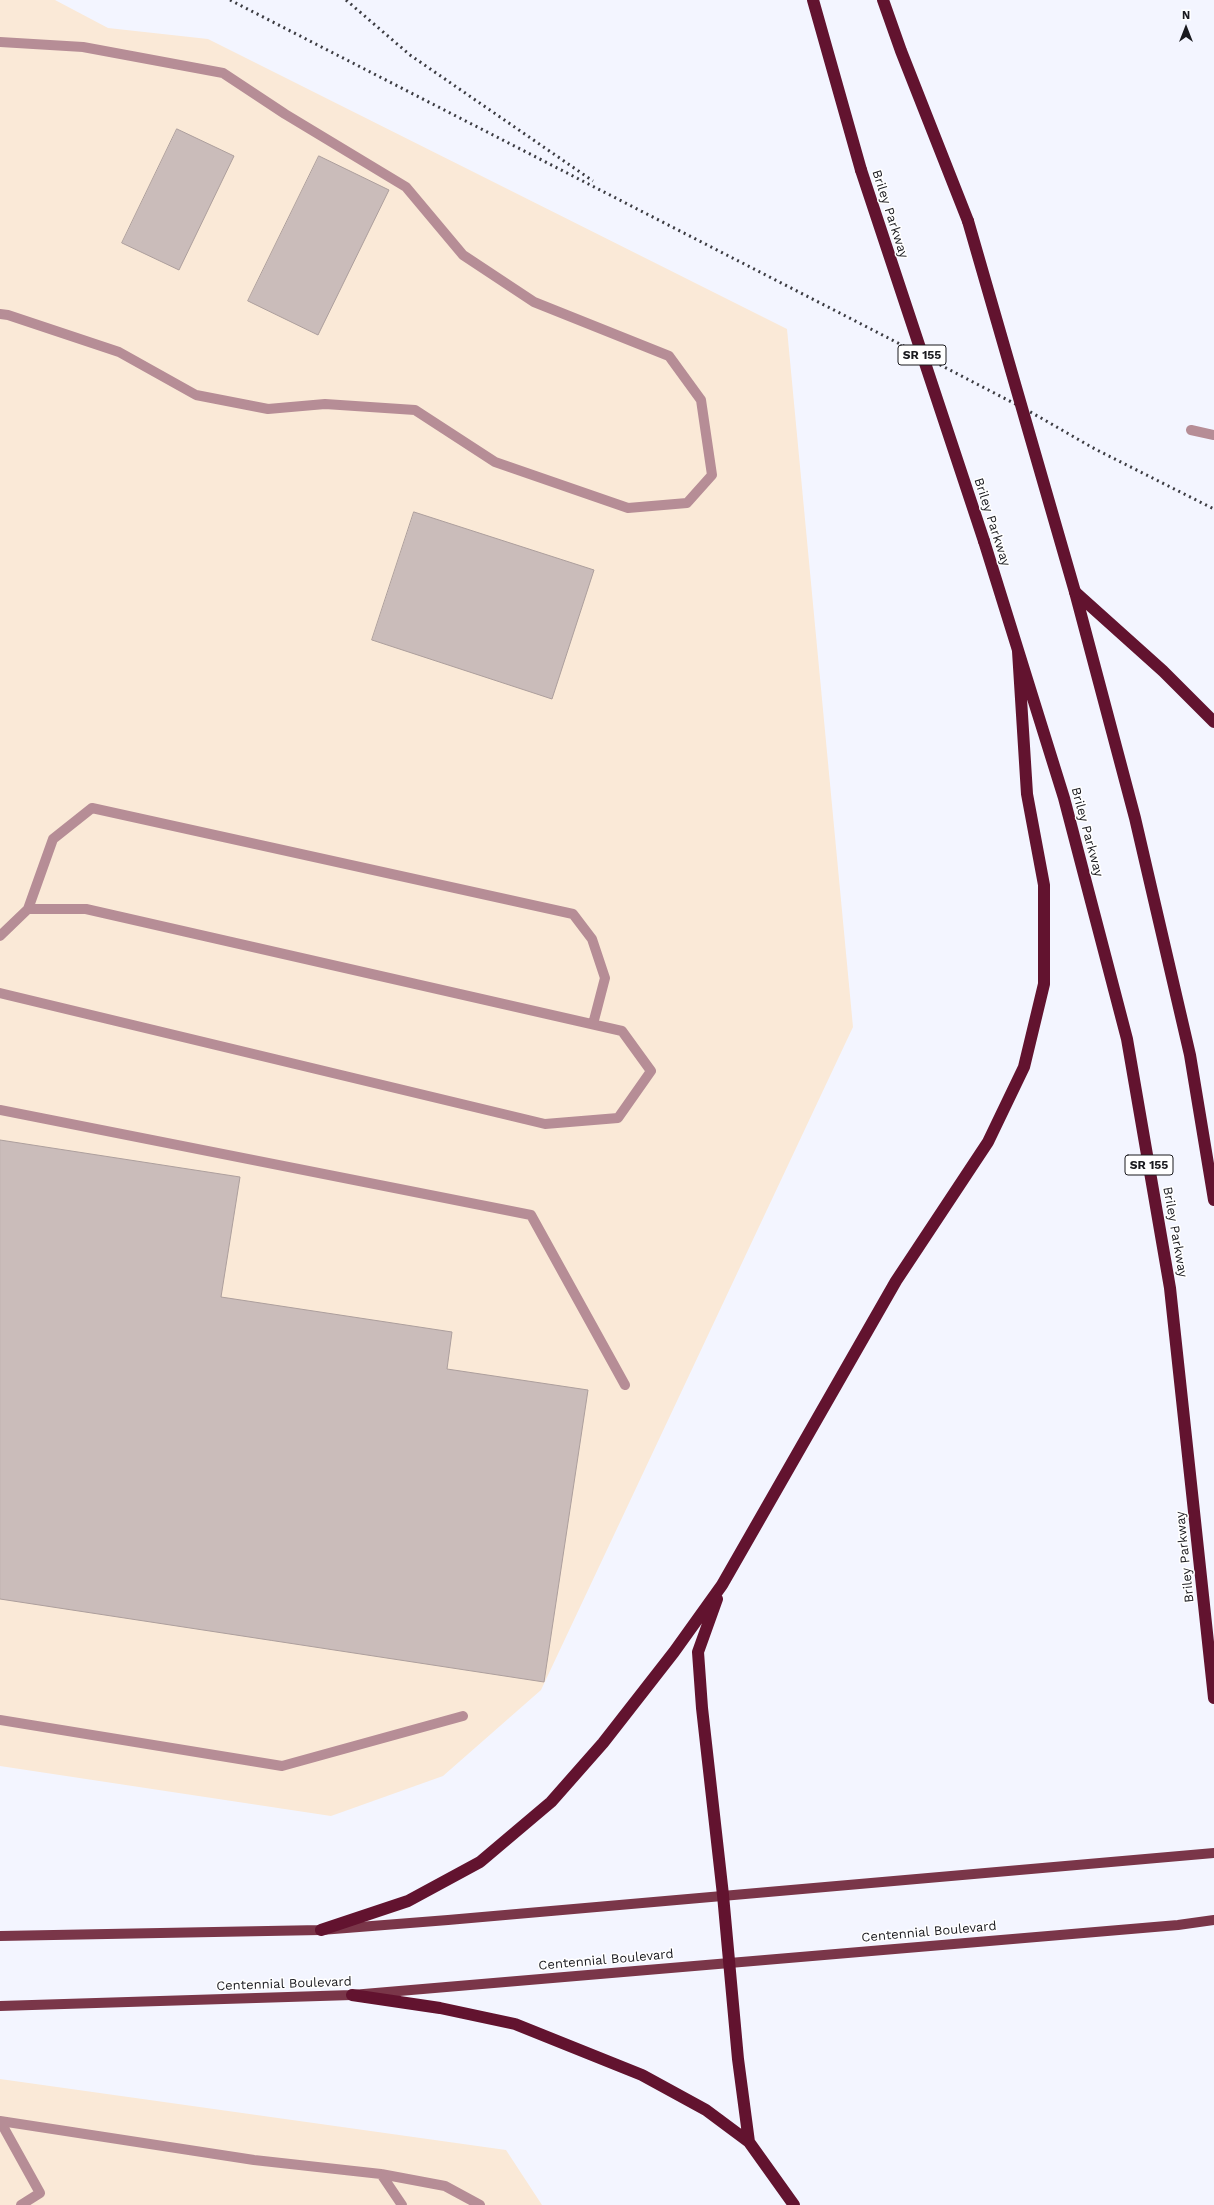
<!DOCTYPE html>
<html>
<head>
<meta charset="utf-8">
<style>
  body { margin:0 }
  #map { position:relative; width:1214px; height:2205px; overflow:hidden; background:#f3f5ff; font-family:"Work Sans",sans-serif }
  canvas { display:block }
  .north { position:absolute; left:1166px; top:8px; width:40px; height:40px; -webkit-text-stroke:3px #fff; paint-order:stroke; rotate:0deg; font-size:11px; font-weight:700; line-height:16px; text-align:center; color:#1a1a1f }
  .north::after { content:''; display:block; margin:auto; width:14px; height:18px; background:#1a1a1f; clip-path:polygon(50% 0,100% 100%,50% 72%,0 100%) }
</style>
</head>
<body>
<div id="map">
<canvas width="1214" height="2205"></canvas>
<div class="north">N</div>
</div>
<script>
const ctx = document.querySelector('canvas').getContext('2d');
ctx.lineJoin = 'round';
function fillPath(path, color) { ctx.fillStyle = color; ctx.fill(path, 'evenodd'); }
function strokePath(path, color, width, dash) { ctx.strokeStyle = color; ctx.lineWidth = width; ctx.lineCap = dash ? 'butt' : 'round'; ctx.setLineDash(dash || []); ctx.stroke(path); }
function drawText(font, color, halo, rows, align = 'center') {
  ctx.font = font + ' "Work Sans",sans-serif'; ctx.lineWidth = 3; ctx.setLineDash([]); ctx.textBaseline = 'middle'; ctx.strokeStyle = halo; ctx.fillStyle = color; for (const [text, x, y, turn = 0] of rows) {
    ctx.save(); ctx.translate(x, y); ctx.rotate((+turn || 0) * Math.PI / 180); ctx.textAlign = isNaN(turn) ? turn : align; if (halo) ctx.strokeText(text, 0, 0); ctx.fillText(text, 0, 0); ctx.restore();
  }
}
const industrial = new Path2D(`
  M0 0H55L108 28 208 39 787 329 853 1027 541 1690 443 1776 331 1816 0 1766Z
  M0 2079 506 2150 542 2205H0Z`);
const building = new Path2D(`
  M177 129 234 156 179 270 122 243Z
  M319 156 389 190 318 335 248 301Z
  M414 512 594 570 552 699 372 640Z
  M0 1140 240 1177 221 1297 452 1332 447 1369 588 1390 544 1682 0 1599Z`);
const minor = new Path2D(`
  M0 42 83 47 223 73 285 114 406 187 463 255 534 302 669 356 701 400 712 475 687 503 628 508 495 462 415 410 325 404 268 409 196 395 119 352 8 315 0 314
  M1191 430 1214 435
  M28 909 53 839 92 808 573 914 592 939 605 978 593 1024
  M0 936 28 909H86L622 1031 651 1071 618 1118 545 1124 0 993
  M0 1110 531 1215 625 1385
  M0 1720 282 1766 463 1716
  M0 2121 254 2160 381 2174 445 2186 480 2205
  M0 2121 40 2193 21 2205
  M381 2174 402 2205`);
const major = new Path2D(`
  M0 1936 321 1930 448 1920 1214 1853
  M0 2006 352 1995 1178 1925 1214 1920`);
const highway = new Path2D(`
  M813 0 861 170
  M883 0 901 51 968 221
  M984 541 1064 798 1127 1039 1170 1288 1214 1698
  M1075 592 1135 818 1190 1055 1214 1200
  M1075 592 1163 671 1214 722
  M717 1599 698 1652 702 1708 723 1895 738 2059 749 2142
  M321 1930 408 1901 480 1862 551 1802 603 1743 674 1652 722 1585 896 1281 988 1142 1024 1067 1044 984V885L1027 794 1018 651
  M352 1995 440 2008 515 2024 642 2075 706 2110 749 2142 794 2205`);
const rail = new Path2D(`
  M230 0 869 328 1027 410 1095 449 1214 509
  M346 0 410 55 593 181`);
const highwayBridge = new Path2D(`
  M861 170 984 541
  M968 221 1075 592`);
const shields = [
  [922,355,48],
  [1149,1165,48]
];
const shieldNames = [
  ["SR 155",922,355],
  ["SR 155",1149,1165]
];
const streetNames = [
  ["Briley Parkway",890,214,72],
  ["Briley Parkway",992,522,72],
  ["Briley Parkway",1087,832,75],
  ["Briley Parkway",1175,1232,80],
  ["Briley Parkway",1185,1557,-96],
  ["Centennial Boulevard",929,1932,-5],
  ["Centennial Boulevard",606,1960,-5],
  ["Centennial Boulevard",284,1984,-2]
];
fillPath(industrial, '#fae9d7');
fillPath(building, '#cabcba');
strokePath(building, '#ad9f9d', 1);
strokePath(minor, '#b68d96', 10);
strokePath(major, '#7a3649', 10);
strokePath(highway, '#62132f', 12);
strokePath(rail, '#3c3c42', 3, [2, 4]);
strokePath(highwayBridge, '#62132f', 12);
for (const [x, y, w] of shields) { const box = new Path2D(); box.roundRect(x - w / 2, y - 10, w, 20, 3); ctx.fillStyle = '#fff'; ctx.fill(box); strokePath(box, '#1a1a1f', 1); }
drawText('bold 12px', '#1a1a1f', null, shieldNames);
drawText('13px', '#1a1a1f', '#fff', streetNames);
</script>
</body>
</html>
